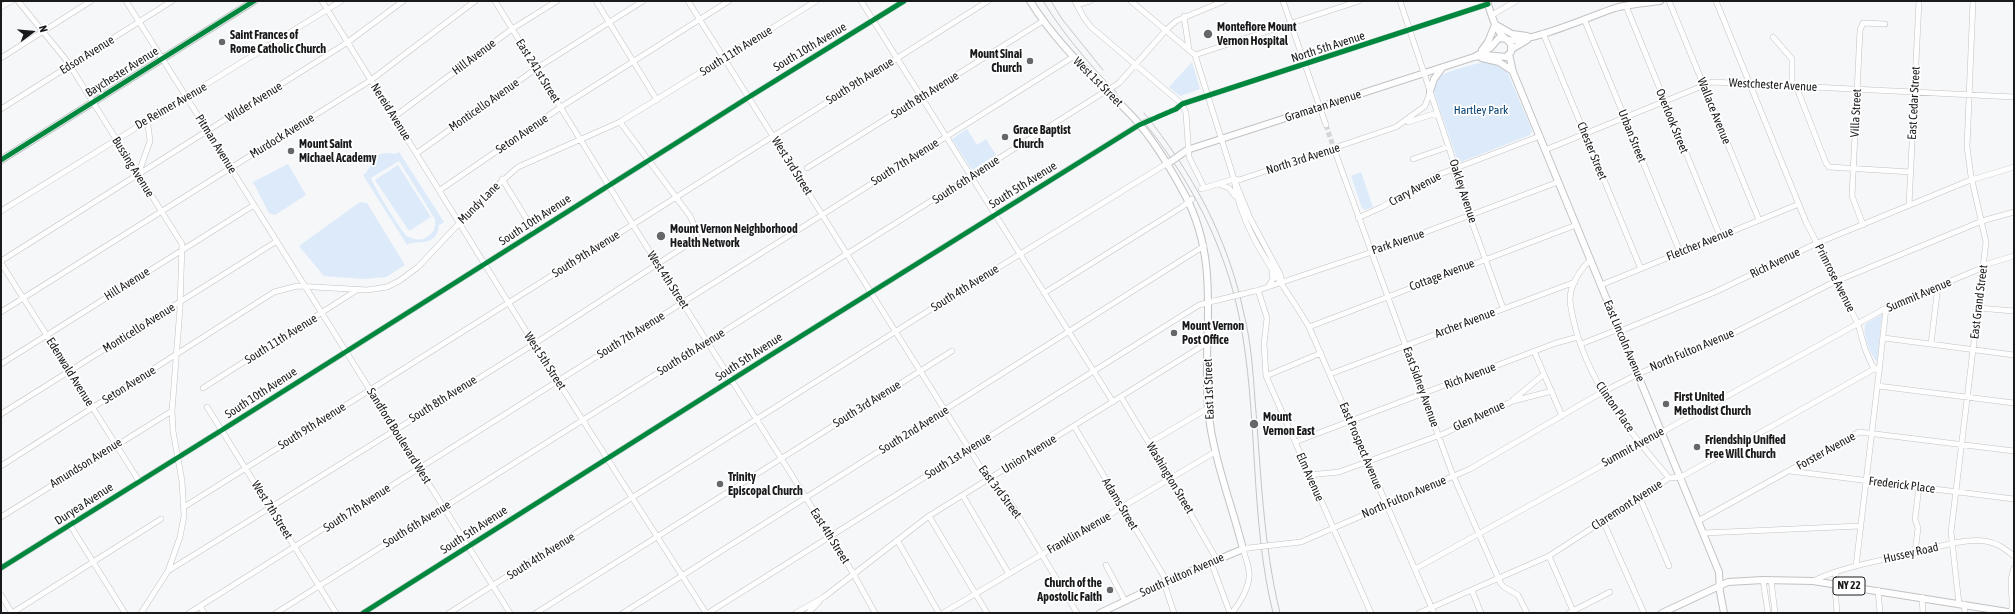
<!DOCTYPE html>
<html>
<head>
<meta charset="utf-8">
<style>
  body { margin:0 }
  #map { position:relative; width:2015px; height:614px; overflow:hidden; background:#f5f7f9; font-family:"Asap Condensed",sans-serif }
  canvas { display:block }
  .frame { position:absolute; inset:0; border:2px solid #191a1c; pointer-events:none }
  .north { position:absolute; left:12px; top:12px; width:40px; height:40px; -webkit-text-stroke:3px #fff; paint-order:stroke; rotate:74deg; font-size:11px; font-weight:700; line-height:16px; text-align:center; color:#191a1c }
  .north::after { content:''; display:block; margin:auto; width:14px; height:18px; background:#191a1c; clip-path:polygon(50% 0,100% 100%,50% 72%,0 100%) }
</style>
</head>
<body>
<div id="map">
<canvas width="2015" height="614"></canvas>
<div class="frame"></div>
<div class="north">N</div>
</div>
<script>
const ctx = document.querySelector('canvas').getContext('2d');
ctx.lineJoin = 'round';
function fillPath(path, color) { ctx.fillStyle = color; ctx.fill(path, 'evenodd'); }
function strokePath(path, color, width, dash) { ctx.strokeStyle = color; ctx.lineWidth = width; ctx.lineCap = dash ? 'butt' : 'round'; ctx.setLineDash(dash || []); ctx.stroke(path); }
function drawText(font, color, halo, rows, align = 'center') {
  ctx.font = font + ' "Asap Condensed",sans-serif'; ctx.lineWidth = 3.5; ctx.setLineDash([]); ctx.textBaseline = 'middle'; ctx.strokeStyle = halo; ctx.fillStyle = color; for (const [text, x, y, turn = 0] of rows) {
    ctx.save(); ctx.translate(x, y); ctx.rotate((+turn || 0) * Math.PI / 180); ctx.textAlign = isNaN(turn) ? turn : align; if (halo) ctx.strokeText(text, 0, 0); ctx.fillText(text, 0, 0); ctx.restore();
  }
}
const green = new Path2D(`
  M1192 62 1200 89 1180 96 1169 87Z
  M1482 62H1488L1506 69 1532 130 1530 135 1461 162 1457 159 1435 95C1434 90 1433 84 1437 79 1443 71 1471 66 1482 62Z
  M967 129 977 145 986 139 996 155 972 170 952 139Z
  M399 152 444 222 439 225C437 248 418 239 407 245L363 175C374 168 370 148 395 154ZM399 161 435 219C436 226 434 233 427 237 421 241 413 240 407 236 400 230 374 187 371 178Z
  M288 164 306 195 275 215 269 213 253 182Z
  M398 165 431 217 409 231 375 180Z
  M1361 172 1373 207 1365 210 1362 208 1351 176Z
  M360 202 367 203 405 265 386 277 364 279 324 276 299 246Z
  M1882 314 1877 362C1869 352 1863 336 1865 324Z`);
const minorTunnel = new Path2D(`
  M1156 117 1176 109
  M1326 125 1334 149`);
const minor = new Path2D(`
  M18 1 67 61 182 244 180 308 172 411 173 431 182 481 184 516 180 537 168 571 141 613
  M126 1 510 613
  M322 1 534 344 706 613
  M495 1 633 225 781 458 853 573 875 613
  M596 1 657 100
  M688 1 988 479 1009 500 1077 613
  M861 1 1113 402
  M1075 1 1084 18 1091 27 1182 104 1186 113 1189 157 1204 187
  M1131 1 1195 55
  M1283 1 1326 125
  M1400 1 1454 163V173L1503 308
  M1669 1 1759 220
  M1716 1 1806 222 1858 324 1865 349 1872 365 1879 372 1856 566
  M1078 5 1090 1
  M1626 6 1720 236
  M1 7 11 1
  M1492 15 1516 1
  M1184 16 1189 50
  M1584 19 1680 252
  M1543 33 1641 269
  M1773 37 1792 59V85
  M1195 55 1234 179 1250 218 1280 274 1282 281
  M1195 55 1359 1
  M1 58 91 1
  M1119 83 1166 30 1176 21 1224 1
  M1796 86 1826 163 1829 167 1911 172
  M1 109 172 1
  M1176 109 1182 104 1488 4
  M394 117 512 29 557 1
  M1408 122 1437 113
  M1334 149 1452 473 1501 584 1504 587 1518 595 1527 613
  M1545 150 1712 82 2014 97
  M417 153 537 68 643 1
  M1413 159 1448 147
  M807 168 1043 21
  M138 175 150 141 148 125 143 122
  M502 179 534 231
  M1234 179C1240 233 1283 282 1309 327L1434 613
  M1218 184 1229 188 1235 196
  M1201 189 1234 179 1239 180 1396 127 1425 106 1430 92
  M440 190 561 107 729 1
  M1909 205 1919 1
  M1 211C114 140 228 72 341 1
  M1358 218 1382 207 1435 176 1540 136
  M1863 225 1852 196 1860 30 1863 23 1885 24
  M1590 260C1583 267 1575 278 1572 288 1568 297 1571 308 1573 318 1587 383 1627 428 1669 478
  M1 261 348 42 403 1
  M1 263 139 481
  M1984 265 2014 256
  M1601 285 1799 204
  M1268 287 1273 279 1272 272
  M1258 290 1267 318 1264 344 1266 376 1371 613
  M1256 291 1378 250 1558 182
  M1044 293 1182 207 1192 199
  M1978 308 2014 311
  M1 312 371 80 475 1
  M1309 327 1576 225
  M1884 338 2014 355
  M1581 344 1614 331 1623 330 1715 292 1813 245 1968 181 2014 167
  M1931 344 1938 286
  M1534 351 1562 416
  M1 364 254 205
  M1879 372 1886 308
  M1330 374 1575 282
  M1266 376 1321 353
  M1878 386 2014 403
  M203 388 357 290
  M1121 397 1170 478 1217 560
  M1513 400 1544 374
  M207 407 336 613
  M1 414 277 241
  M1074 426 1165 578V586L1174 613
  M1295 442 1556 343 1578 337
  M1149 443 1208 408
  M1 466 274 292 297 286 367 290 387 287 399 281 418 267 483 198 518 167 620 122 816 1
  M1790 471 2014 499
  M1309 475 1339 472 1350 468 1443 434 1513 401 1552 391
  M963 496 1009 574
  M1640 498 1669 566
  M184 507 988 1
  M929 516 987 613
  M1 517 172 411
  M1603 521 1644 613
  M1698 521 1859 432 2014 451
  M70 525 125 613
  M1704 533 1860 526
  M897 540 939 613
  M1274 545 1301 542 1470 469 1599 394 1638 374 1720 340 1832 283 1982 221 2014 212
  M1915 553 1918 528 1915 519 1919 487
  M1549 556 1573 611
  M1211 562 1230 613
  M1106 565 1125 601
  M1 568 222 430 749 97 904 1
  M1415 569 1886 308 1984 267
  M168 571 534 344 696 239 697 232 690 216 620 122
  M1836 573 1835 589 1837 613
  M1763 580 1768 613
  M1771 580 1775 613
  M1813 581C1844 566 1880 561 1913 553 1934 548 1964 538 1985 541 1998 543 2005 549 2014 556
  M1878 590 1880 613
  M1472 591 1481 613
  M1 595 12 613
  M1922 597 1923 613
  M1959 604 1951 532 1986 242 1971 176 1967 147 1973 1
  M1964 604 1965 613
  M200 606 204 613
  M12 613 161 519
  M189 613 1073 57
  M276 613 1109 89
  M363 613 774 353 1142 123
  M449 613 936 306 1166 164
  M536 613 952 351
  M623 613 1204 246
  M708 613 1199 305 1211 302
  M796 613 824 597 929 516 1207 343
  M808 613 819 602
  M943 613 1215 452
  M1232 613C1240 603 1251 585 1249 571 1248 564 1245 556 1243 549H1245
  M1419 613 1549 556 1669 478 1681 477 1874 369
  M1569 613 1610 592
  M2011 613C2015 598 2007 585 2014 568`);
const major = new Path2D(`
  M1030 1C1060 49 1096 78 1134 118 1154 140 1171 169 1185 195 1222 265 1202 334 1208 409 1213 458 1231 502 1243 549L1165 582 1100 613
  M1487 1C1491 13 1495 31 1506 39
  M1498 26 1512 34 1527 36
  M1508 40C1530 43 1591 16 1615 8 1629 4 1645 3 1660 1
  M1512 49 1527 40
  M1482 50 1488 42 1495 25
  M1509 54 1513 72 1719 572 1720 592 1724 613
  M1482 58 1499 62 1511 70
  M1430 91 1434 79 1442 68
  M1180 155 1187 150 1474 57 1486 55 1506 57 1511 52V44L1506 39 1499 38 1490 48 1474 57
  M1 160 254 1
  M1662 613 1728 582 1763 580 1813 581 2014 613`);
const rail = new Path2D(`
  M1043 1C1064 35 1089 64 1117 93
  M1051 1 1062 19 1103 70
  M1144 113C1193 173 1228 238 1244 314 1251 342 1253 371 1255 400 1261 471 1263 544 1280 613
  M1144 122C1190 179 1224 244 1239 316 1259 414 1249 516 1273 613`);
const minorBridge = new Path2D(`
  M1110 89 1119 83
  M1143 123 1152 119
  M1214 301 1255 291
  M1248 548 1274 545`);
const majorBridge = new Path2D(`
  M1170 162 1180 155`);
const cycleway = new Path2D(`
  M1 160 254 1
  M1 568 222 430 749 97 904 1
  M363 613 774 353 1139 125 1176 109 1182 104 1488 4`);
const markers = [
  [1208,34,5,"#666769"],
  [222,42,4,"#666769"],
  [1030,61,4,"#666769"],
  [1005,137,4,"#666769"],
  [291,151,4,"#666769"],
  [661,236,5,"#666769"],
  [1174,333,4,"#666769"],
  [1666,404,4,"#666769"],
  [1254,424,5,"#666769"],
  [1697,447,4,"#666769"],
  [720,484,4,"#666769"],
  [1110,590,4,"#666769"]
];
const shields = [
  [1849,586,32]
];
const shieldNames = [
  ["NY 22",1849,586]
];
const poiNames = [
  ["Montefiore Mount",1217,27],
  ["Vernon Hospital",1217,41],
  ["Saint Frances of",230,35],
  ["Rome Catholic Church",230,49],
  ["Mount Sinai",1022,54,"right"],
  ["Church",1022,68,"right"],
  ["Grace Baptist",1013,130],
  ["Church",1013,144],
  ["Mount Saint",299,144],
  ["Michael Academy",299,158],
  ["Mount Vernon Neighborhood",670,229],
  ["Health Network",670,243],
  ["Mount Vernon",1182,326],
  ["Post Office",1182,340],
  ["First United",1674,397],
  ["Methodist Church",1674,411],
  ["Mount",1263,417],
  ["Vernon East",1263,431],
  ["Friendship Unified",1705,440],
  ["Free Will Church",1705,454],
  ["Trinity",728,477],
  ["Episcopal Church",728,491],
  ["Church of the",1102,583,"right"],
  ["Apostolic Faith",1102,597,"right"]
];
const streetNames = [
  ["South 10th Avenue",810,47,-31],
  ["North 5th Avenue",1328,47,-18],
  ["South 11th Avenue",736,51,-32],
  ["Edson Avenue",87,55,-32],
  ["Hill Avenue",474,57,-37],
  ["East 241st Street",538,71,58],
  ["Baychester Avenue",122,72,-32],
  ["South 9th Avenue",860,81,-32],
  ["West 1st Street",1098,82,45],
  ["Westchester Avenue",1773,85,3],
  ["South 8th Avenue",925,95,-32],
  ["Wilder Avenue",254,102,-32],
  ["East Cedar Street",1914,103,-87],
  ["Monticello Avenue",484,105,-35],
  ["De Reimer Avenue",171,106,-30],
  ["Gramatan Avenue",1323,106,-18],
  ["Wallace Avenue",1714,111,68],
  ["Nereid Avenue",391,112,58],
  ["Villa Street",1856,113,-87],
  ["Overlook Street",1672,121,68],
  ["Seton Avenue",522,134,-34],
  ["Murdock Avenue",282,136,-32],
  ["Urban Street",1632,136,68],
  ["Pitman Avenue",216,144,58],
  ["Chester Street",1592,151,68],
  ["North 3rd Avenue",1303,159,-18],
  ["South 7th Avenue",905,162,-32],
  ["West 3rd Street",792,166,58],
  ["Bussing Avenue",133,167,58],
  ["South 6th Avenue",966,180,-33],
  ["South 5th Avenue",1023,185,-32],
  ["Crary Avenue",1415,189,-29],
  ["Oakley Avenue",1463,191,72],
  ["Mundy Lane",479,203,-45],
  ["South 10th Avenue",535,220,-33],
  ["Park Avenue",1398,242,-19],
  ["Fletcher Avenue",1700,244,-22],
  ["South 9th Avenue",586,254,-32],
  ["Rich Avenue",1775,263,-26],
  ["Cottage Avenue",1442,275,-21],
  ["Primrose Avenue",1835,278,63],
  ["West 4th Street",668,280,57],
  ["Hill Avenue",127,284,-32],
  ["South 4th Avenue",965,288,-32],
  ["Summit Avenue",1919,295,-23],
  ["East Grand Street",1979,302,-83],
  ["Archer Avenue",1465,323,-21],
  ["Monticello Avenue",139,328,-32],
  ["South 7th Avenue",631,335,-32],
  ["South 11th Avenue",281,339,-32],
  ["East Lincoln Avenue",1624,341,67],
  ["North Fulton Avenue",1692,350,-23],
  ["South 6th Avenue",691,352,-32],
  ["South 5th Avenue",749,357,-33],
  ["West 5th Street",545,361,57],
  ["Edenwald Avenue",70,372,58],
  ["Rich Avenue",1470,376,-21],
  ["Seton Avenue",129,385,-32],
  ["East Sidney Avenue",1421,387,70],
  ["East 1st Street",1209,389,-92],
  ["South 10th Avenue",261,393,-33],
  ["South 8th Avenue",443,399,-32],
  ["South 3rd Avenue",867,404,-32],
  ["Clinton Place",1615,407,55],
  ["Glen Avenue",1479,416,-25],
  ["South 9th Avenue",312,426,-32],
  ["South 2nd Avenue",914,430,-32],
  ["Sandford Boulevard West",399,436,58],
  ["East Prospect Avenue",1361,446,67],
  ["Summit Avenue",1633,447,-29],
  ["Forster Avenue",1826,451,-29],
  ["Union Avenue",1029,454,-32],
  ["South 1st Avenue",958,456,-32],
  ["Amundson Avenue",86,463,-32],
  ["Elm Avenue",1310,477,66],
  ["Washington Street",1170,478,59],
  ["Frederick Place",1902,485,7],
  ["East 3rd Street",1000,492,53],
  ["North Fulton Avenue",1404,497,-23],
  ["Duryea Avenue",84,504,-33],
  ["Adams Street",1120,504,59],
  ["Claremont Avenue",1627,505,-33],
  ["South 7th Avenue",357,508,-33],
  ["West 7th Street",272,510,58],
  ["South 6th Avenue",417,524,-32],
  ["South 5th Avenue",474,530,-33],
  ["Franklin Avenue",1079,533,-30],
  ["East 4th Street",830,536,58],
  ["Hussey Road",1911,553,-13],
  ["South 4th Avenue",541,556,-32],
  ["South Fulton Avenue",1182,575,-24]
];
const parkNames = [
  ["Hartley Park",1481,110]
];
fillPath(green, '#ddeafa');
strokePath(minorTunnel, '#d4d6d8', 5, [5, 2.5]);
strokePath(minor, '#c1c2c4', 6);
strokePath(major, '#c1c2c4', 8);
strokePath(minor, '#fefefe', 5);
strokePath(major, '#fefefe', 6);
strokePath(rail, '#c5c5c5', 1);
strokePath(minorBridge, '#c1c2c4', 6, []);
strokePath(majorBridge, '#c1c2c4', 8, []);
strokePath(minorBridge, '#fefefe', 5);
strokePath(majorBridge, '#fefefe', 6);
strokePath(cycleway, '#00873e', 5);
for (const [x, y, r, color] of markers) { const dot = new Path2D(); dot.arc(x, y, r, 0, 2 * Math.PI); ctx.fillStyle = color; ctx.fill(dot); strokePath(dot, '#fff', 1.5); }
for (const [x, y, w] of shields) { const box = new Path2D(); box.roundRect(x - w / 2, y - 9, w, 18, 3); ctx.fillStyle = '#fff'; ctx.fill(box); strokePath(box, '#191a1c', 1); }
drawText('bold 11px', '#191a1c', null, shieldNames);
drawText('bold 12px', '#191a1c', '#fff', poiNames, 'left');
drawText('12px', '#191a1c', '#fff', streetNames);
drawText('12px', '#064073', '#fff', parkNames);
</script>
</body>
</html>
